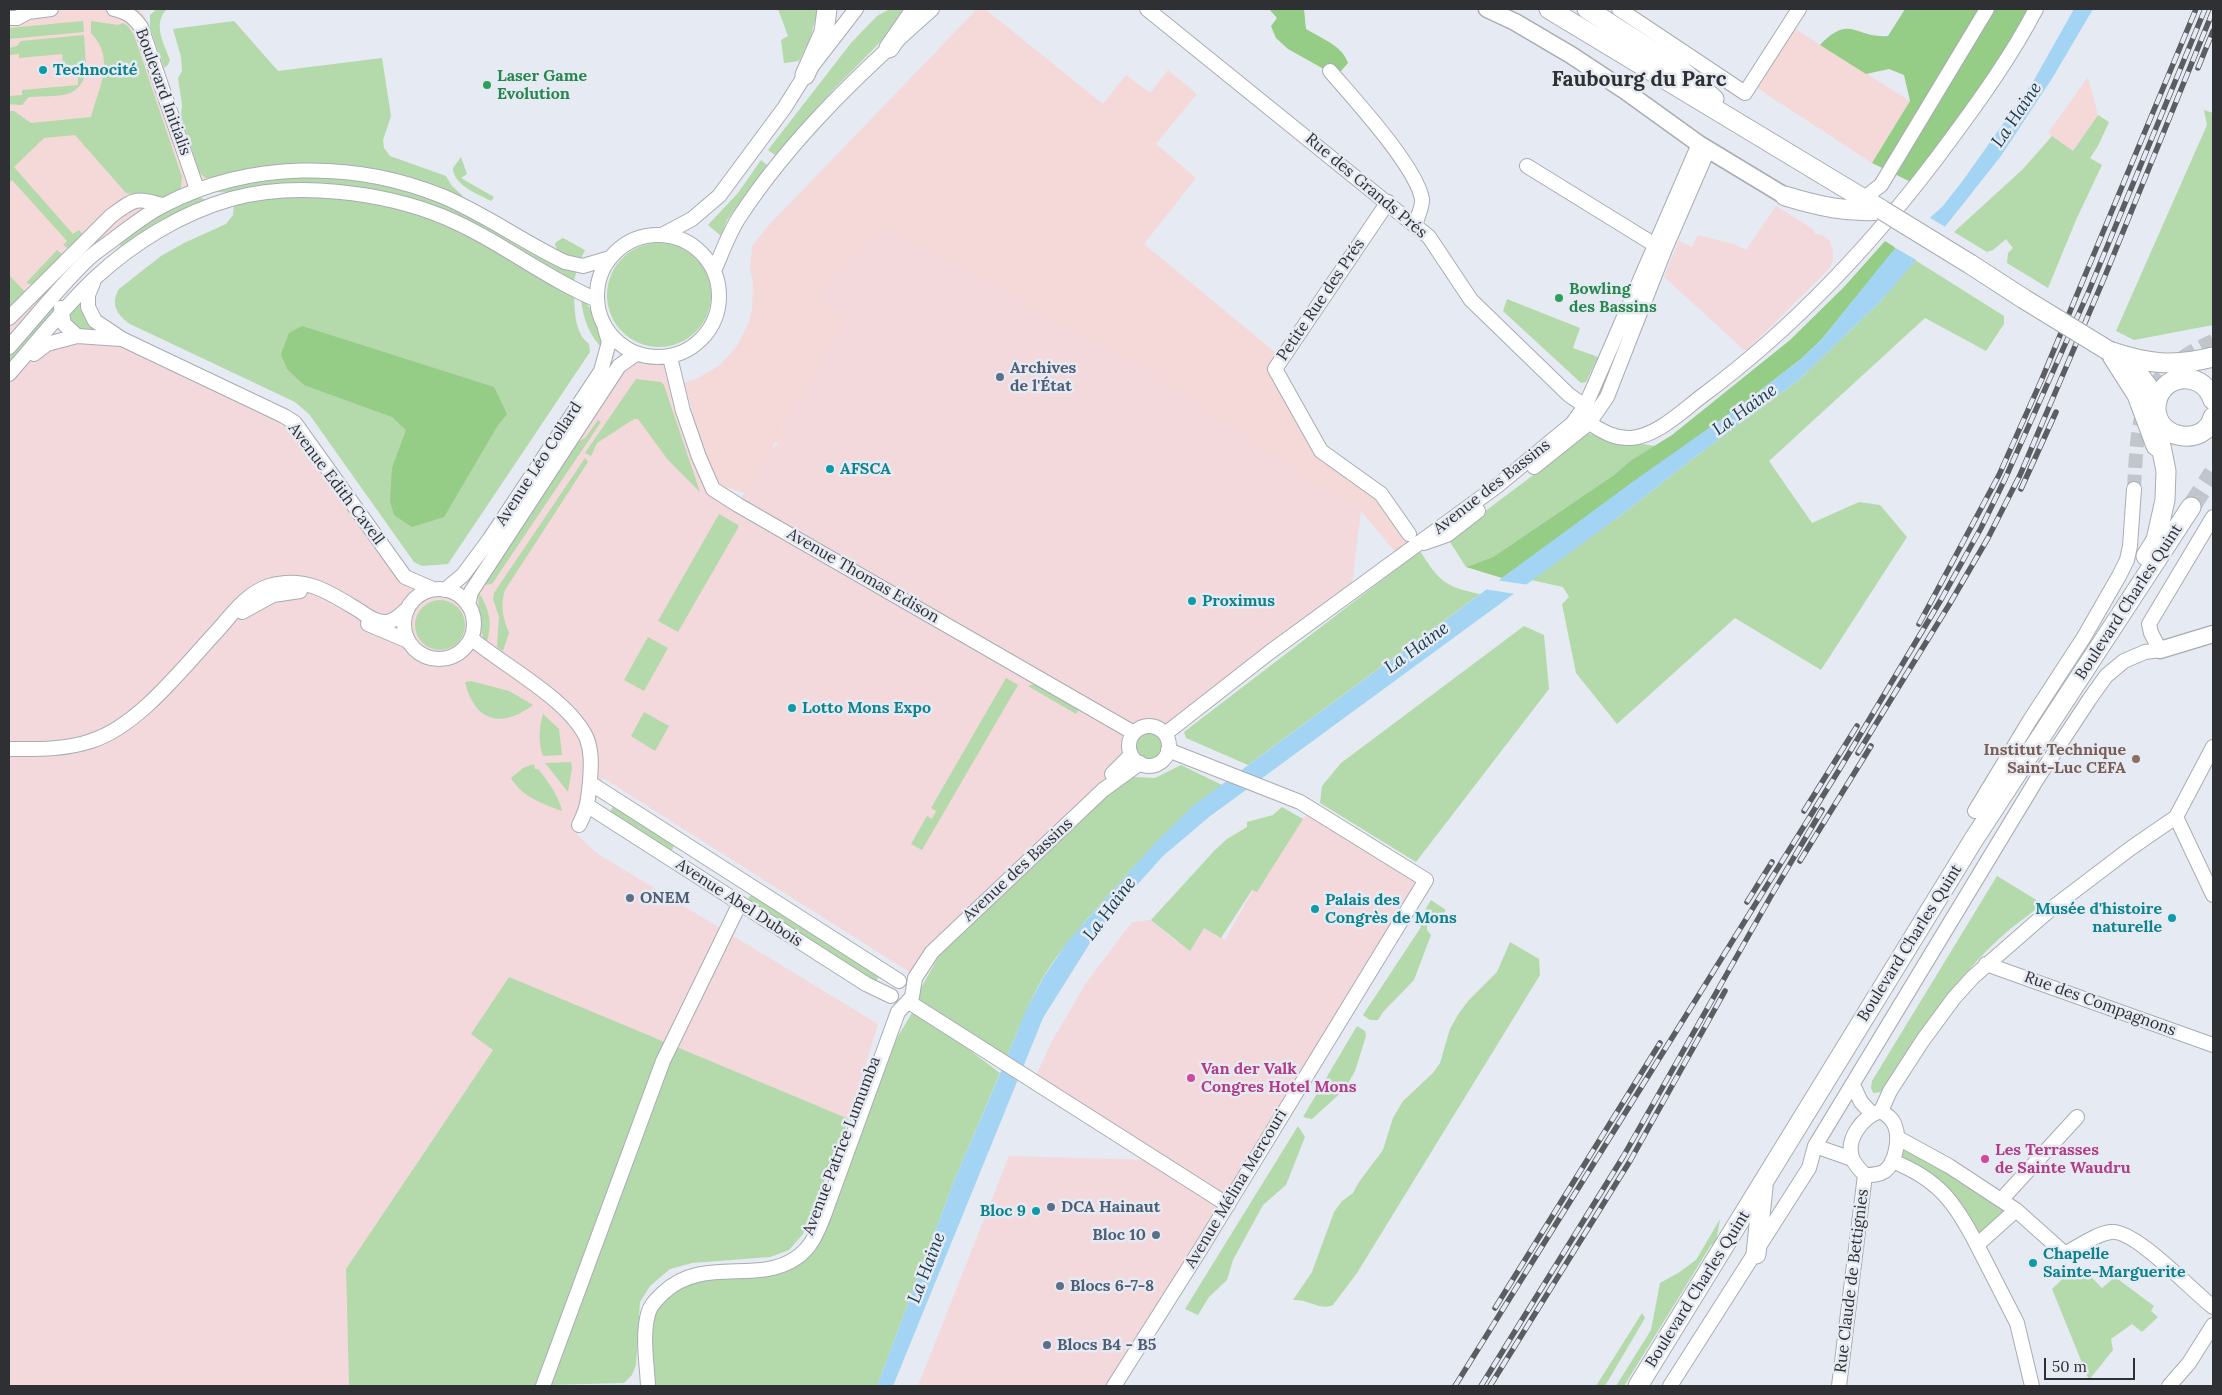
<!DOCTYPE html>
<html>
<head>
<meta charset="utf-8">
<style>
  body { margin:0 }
  #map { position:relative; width:2222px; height:1395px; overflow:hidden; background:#e6eaf2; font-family:Lora,serif }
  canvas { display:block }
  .frame { position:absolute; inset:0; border:10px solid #2f3033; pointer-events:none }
  .scale { position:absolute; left:2044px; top:1358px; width:91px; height:22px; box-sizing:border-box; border:2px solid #2f3033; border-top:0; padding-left:6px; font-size:15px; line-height:18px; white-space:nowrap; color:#2f3033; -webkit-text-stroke:4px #e6eaf2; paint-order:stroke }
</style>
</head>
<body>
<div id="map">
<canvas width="2222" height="1395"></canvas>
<div class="frame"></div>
<div class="scale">50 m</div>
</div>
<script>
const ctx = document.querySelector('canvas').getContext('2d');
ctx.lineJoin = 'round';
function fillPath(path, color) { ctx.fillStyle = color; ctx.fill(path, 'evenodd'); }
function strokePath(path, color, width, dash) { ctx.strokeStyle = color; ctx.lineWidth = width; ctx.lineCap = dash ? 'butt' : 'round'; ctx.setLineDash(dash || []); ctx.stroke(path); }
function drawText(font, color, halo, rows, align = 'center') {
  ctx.font = font + ' Lora,serif'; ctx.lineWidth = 5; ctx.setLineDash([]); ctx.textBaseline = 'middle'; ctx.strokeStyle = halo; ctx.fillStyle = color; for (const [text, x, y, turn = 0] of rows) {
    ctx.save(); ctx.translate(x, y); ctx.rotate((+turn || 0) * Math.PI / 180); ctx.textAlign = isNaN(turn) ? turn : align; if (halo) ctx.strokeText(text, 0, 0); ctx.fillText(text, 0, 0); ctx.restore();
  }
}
const commercial = new Path2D(`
  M1776 206 1813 229 1815 234 1822 235 1830 241 1833 250V260L1830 268 1747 350H1744L1664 277 1665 274 1679 241 1692 247 1698 235 1734 244 1746 250Z
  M884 227 1153 374 1332 496 1361 511 1351 592 1197 707 914 975 603 778 589 795 575 832 595 852 878 1024 849 1119 509 978 493 1050 346 1269 349 1386H9V379L39 349 54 341 119 344 280 421 290 427 398 580 414 581 459 596 624 347 636 354 653 358 670 357 713 489 738 504 764 460 772 448 778 444 782 435 780 434 821 362V295Z
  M1313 810 1426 880 1114 1386H918L1009 1156 1155 1160 1034 1080 1052 1041 1086 983 1132 922 1151 920 1176 941 1204 928 1225 940 1253 890 1256 892 1302 819Z`);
const industrial = new Path2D(`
  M9 9H138L144 15 150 28 199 172 211 180 146 206 127 219 87 251 9 336Z
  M977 9H985L1103 104 1126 75 1150 93 1168 70 1197 94 1156 144 1196 178 1144 244 1282 358 1275 369 1321 451 1381 494 1418 545 1400 558 1361 511 1332 496 1153 375 884 227 821 295 848 319 780 433 783 435 777 444 775 442 745 493 722 486 710 472 696 435 692 409 684 383 696 379 719 366 737 346 749 322 752 310 753 283 750 270 752 246 768 226Z
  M1789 25 1910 101 1872 163 1751 84Z
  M2088 77 2098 115 2073 151 2048 133Z`);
const green = new Path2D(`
  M157 9H167C152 23 164 44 170 60L168 65 164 68 150 28V15Z
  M778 9H818L810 39 799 61 784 63 781 40 788 36Z
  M890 9H909L900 22 833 90 775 155 768 150 851 43 877 16Z
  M83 21 84 32 9 39V28Z
  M91 21 118 25 123 23 128 26 134 35 182 177 181 188 162 200 126 193 75 135 44 138 14 167 73 234 79 230 83 235 69 249 63 245 67 241 12 180 9 183V111H14L31 123 91 117C99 87 116 59 91 33Z
  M234 21 278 71 382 58 391 116 383 140 384 148 390 156 446 176 452 186 463 196 458 197 383 174 211 180 204 177 199 172 181 116 182 105 178 78 182 71 181 57 173 29Z
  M84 35 86 65H63L62 54 19 58V54L10 55 9 48 17 46 21 41Z
  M86 70C81 101 55 95 29 97L22 105 9 104V96L22 95V90L78 85V71Z
  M2204 110 2213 113V325L2134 340 2116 331 2207 125Z
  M2098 115 2109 122 2098 146 2090 158 2102 165 2076 220 2048 288 2007 263 2008 253 2013 248 2006 239 1993 250 1987 252 1954 232 2023 169 2052 136 2073 151Z
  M461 157 467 174 461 178 494 197 491 201C478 194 453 185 453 168Z
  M761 160 767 165 727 220 721 236 708 225 738 193Z
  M349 175 440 199 577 269 573 285 420 204 260 190C241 185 229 196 214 191L266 177Z
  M194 195 209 201 97 267 120 246 125 233Z
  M284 196 361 198 443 220 574 294C575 311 574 332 589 344L590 352 448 564 422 566 414 562 309 414 295 402 130 324C117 315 110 304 119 289L161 256 184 243 226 224 233 215 234 204Z
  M563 238 585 250 580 261 560 255 555 245 556 242Z
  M607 295a52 52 0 1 1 104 0a52 52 0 1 1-104 0Z
  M57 250 63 255 35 285 26 283Z
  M1915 260 2004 316V324L1986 351 1925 318 1769 461 1812 523 1859 502 1880 505 1907 537 1821 670 1735 618 1617 724 1576 673 1562 604 1569 597 1563 587 1531 580 1624 513 1691 460 1800 379 1881 301Z
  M9 275 27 294 9 314Z
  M86 292 106 332 81 331 71 321 67 313Z
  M581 299C594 306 601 336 604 350 589 336 583 318 581 299Z
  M1507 299 1580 328 1573 348 1598 357 1586 382 1581 383 1503 311Z
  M53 305 54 316 9 366V353Z
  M636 379 661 382 664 385 700 492 668 460 638 419H634L597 443 591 456 585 453Z
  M598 420 601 422 492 584 482 585 576 443 585 438Z
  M1587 433 1599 437 1655 446 1630 461 1614 475 1493 557 1466 567 1448 539 1544 467Z
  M585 458 588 462 505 590C500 606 503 618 509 633L503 651 497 647 499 617 493 599 494 593Z
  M719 514 738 525V528L678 632 658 621Z
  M1420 551C1439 581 1445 587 1480 594L1248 765 1186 738 1184 732Z
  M479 593C490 610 493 625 486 644 480 633 477 606 479 593Z
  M415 625a25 25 0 1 1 50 0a25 25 0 1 1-50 0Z
  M1524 626 1544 635 1549 689 1416 862 1320 803 1322 786 1341 763Z
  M648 637 668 648 644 691 624 680Z
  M1006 678 1018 685 922 850 911 844 927 816 932 819 936 811 931 808Z
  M471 681 509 691 533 705C501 729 475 722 465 682Z
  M1035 684 1079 709 1076 714 1028 686Z
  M644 712 669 726 655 751 631 736Z
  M543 714 559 729 562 755 543 756C538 742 539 728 543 714Z
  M1132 745a16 16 0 1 1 32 0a16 16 0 1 1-32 0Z
  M571 762 572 768 568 792 545 763Z
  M534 764 535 769H538C547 780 559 796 562 811 543 804 522 797 511 778L523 768Z
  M1181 765 1222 785C1179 817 1144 855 1108 896 1084 922 1061 948 1042 979 1027 1006 1016 1034 1005 1062L912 1004 945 945 1026 868 1123 781 1134 777 1155 778Z
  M613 807 673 843 674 846 670 853 609 813Z
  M1282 807 1303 819 1257 892 1252 890 1221 938 1204 928 1190 951 1151 920 1215 850 1227 839 1247 827V822L1273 815Z
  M1997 876 2043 904C2029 915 2014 925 2001 937 1952 982 1918 1036 1882 1092L1873 1093 1871 1088 1872 1081Z
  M754 895 879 976 874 985 747 901 750 896Z
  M1431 900 1446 910C1440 919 1437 920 1427 919V930L1431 935 1414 980 1383 1012 1378 1020H1370L1363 1015 1421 927 1417 923Z
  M1510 942 1539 959 1540 975 1357 1273 1333 1305C1321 1311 1309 1299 1293 1300L1312 1272 1334 1212 1342 1201 1353 1193 1359 1182 1383 1150 1393 1118 1403 1101 1433 1073 1440 1063 1450 1029 1459 1013 1469 1000 1497 972Z
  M509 977 849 1119 803 1234 789 1250 770 1257 692 1263 670 1269 650 1286 640 1302 636 1365 632 1375 624 1383 512 1386H349L346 1269 493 1050 471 1034Z
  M912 1013 964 1046 1000 1073 954 1181 877 1386H654L651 1332 655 1310 675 1289 698 1281 798 1263 889 1051Z
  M1357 1026 1365 1031 1366 1036 1355 1071 1345 1089 1312 1119 1303 1117Z
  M1298 1126 1305 1137 1286 1185 1263 1205 1233 1260 1227 1280 1209 1297 1198 1315 1185 1309Z
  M1898 1138 2016 1210 1977 1245 1966 1224 1895 1152Z
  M1720 1219 1716 1242 1711 1245 1624 1386H1616L1651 1330 1660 1283 1678 1273 1696 1260Z
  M2078 1264 2102 1288 2115 1277 2154 1306 2151 1311 2158 1317 2142 1332 2132 1324 2111 1339 2113 1350 2089 1380 2052 1289Z
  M1642 1313 1645 1318 1605 1386H1596Z`);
const forest = new Path2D(`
  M1269 9H1304L1306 29C1322 39 1342 45 1348 63L1341 71 1329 72 1288 49 1276 38 1271 26 1277 18Z
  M1905 9H2036L1917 185 1872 163 1910 101 1904 75 1889 69 1866 74 1820 45C1851 13 1855 39 1888 36Z
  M1885 241 1896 248 1821 340 1801 359 1740 406 1502 578 1466 567 1493 557 1614 475 1630 461 1672 435 1790 340 1844 287Z
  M302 326 494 387 507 414 498 425 444 517 412 527 394 515 390 501 392 468 406 430 392 417 304 385 287 369 281 354 289 333Z`);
const water = new Path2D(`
  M2074 9H2093L2053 77 2001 156 1948 223 1881 301 1800 379 1691 460 1624 513 1209 817 1163 856 1128 895 1095 935 1043 1018 893 1386H877L954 1181 1005 1062 1025 1012 1043 978 1068 941 1154 844 1194 805 1631 483 1740 406 1801 359 1821 340 1891 253 1943 206 1964 179 2034 80Z`);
const pier = new Path2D(`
  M1927 216 1947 228 1918 261 1894 247Z
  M1496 580 1529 585 1516 594 1484 589Z`);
const minorTunnel = new Path2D(`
  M2134 489C2138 415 2138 374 2213 341`);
const highwayTunnel = new Path2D(`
  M2191 507 2213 473`);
const minor = new Path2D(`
  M114 9C127 12 133 16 141 27L197 189
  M1147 9 1429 237 1471 300 1569 395 1585 406
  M1619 9 1745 93 1799 9
  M9 18H17L28 12 51 9
  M1330 71C1353 98 1416 166 1422 199 1423 206 1417 218 1415 225
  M1527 166 1655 245
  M1863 199 1881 185 1987 9
  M1388 202 1275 369 1321 451 1381 494 1409 534
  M597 296a61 61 0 1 1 122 0a61 61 0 1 1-122 0Z
  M662 235 692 219 719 196 785 107 805 75 856 9
  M714 271C722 253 729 232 740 216 792 137 862 71 932 9
  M93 283 88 295V307L95 321 122 339 284 416 295 423 405 577 433 589
  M61 308 64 324 77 336 121 339
  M9 318 111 216C134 199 135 197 162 205
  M9 347C35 318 59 287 87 260 95 252 105 246 114 239 130 227 146 214 164 205 249 161 353 160 442 196 485 214 523 242 565 262L583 266 610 258
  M34 354 47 344 77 336
  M670 357 683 411 699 457 713 489 738 505 1134 733
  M9 374C37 342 64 307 95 278 133 243 181 213 231 199 295 181 383 192 444 217 497 239 543 277 597 300
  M1589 423C1602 431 1614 439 1631 438 1657 436 1682 411 1702 396 1799 324 1880 236 1951 139 1982 97 2012 55 2036 9
  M1534 467 1589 423 1607 397 1665 249 1708 150
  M1424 543 1447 535 1478 511
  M404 624a35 35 0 1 1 70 0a35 35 0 1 1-70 0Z
  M445 590 463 575 489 540 601 371 609 342 605 329
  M468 605 471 592 619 366 636 354
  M242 612 273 595 300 591
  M368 624 408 641
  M471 638C504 666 570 700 587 739 592 753 591 766 590 781 588 800 588 807 579 825
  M1129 746a20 20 0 1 1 40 0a20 20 0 1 1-40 0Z
  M1165 734 1270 652 1497 486 1572 424 1585 406 1591 393 1699 144
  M9 749C36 749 65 750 91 741 139 726 184 666 218 630 232 614 247 593 269 586 306 575 330 593 360 611 368 617 377 623 387 622 395 621 400 615 406 610
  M1112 774 1131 755
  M590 783 899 981
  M588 806 866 984 891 996
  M1975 811 2030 720 2084 637 2119 576 2127 560 2130 546 2134 489
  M2176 817 2213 895
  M1986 964 2213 1045
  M912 1004 1228 1205
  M1853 1085 1861 1102 1872 1114
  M1881 1111 1890 1091 1923 1040 1954 998 1973 977 2052 908 2131 848 2176 817 2213 747
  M1881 1111C1887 1115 1893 1119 1895 1126 1900 1138 1896 1162 1885 1171 1879 1175 1872 1175 1865 1175 1861 1171 1856 1166 1853 1160 1844 1140 1863 1116 1881 1111Z
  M1898 1138 1949 1166 2016 1210 2063 1252H2068C2081 1245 2096 1234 2111 1232 2135 1229 2192 1291 2213 1307
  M1815 1146 1852 1159
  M1892 1161C1938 1179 1955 1202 1977 1245L2016 1210
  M2001 1200 2077 1117
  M1977 1245 2017 1323 2032 1386
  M543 1386 663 1061 740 903
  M648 1386C647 1363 642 1337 648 1314 650 1305 657 1299 663 1293 703 1255 757 1285 796 1258 811 1248 817 1233 823 1218L898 1012 912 997 915 978 932 952 1103 790 1140 763
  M1114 1386 1200 1250 1426 880 1300 802 1168 750
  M1670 1386 1809 1168 1815 1146 2037 779 2089 700 2106 676 2124 661 2145 652 2160 650 2151 633 2149 624 2213 517
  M1839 1386 1865 1175
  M2169 1386 2189 1363 2213 1325`);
const major = new Path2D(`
  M1487 9 1515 22 1571 55 1624 90 1699 144 1785 196
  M2160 650 2213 634`);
const highway = new Path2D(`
  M1549 9 1882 210
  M1587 9 1678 67 1714 99
  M889 48 916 9
  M805 75 824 32 827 9
  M1785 196C1818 206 1848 213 1882 210
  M1970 264 2024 299
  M2109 351 2137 395 2156 446
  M2109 351C2147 364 2174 367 2213 357
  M2134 368 2157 399
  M2213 400C2202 367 2156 374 2156 409 2157 440 2205 447 2213 417
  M2146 556 2156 540 2165 500 2166 471 2160 441 2161 424
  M1756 1254 1763 1187
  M1638 1386 1974 839 2191 507`);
const rail = new Path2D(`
  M2198 68 2213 31
  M2021 489 2056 412
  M1919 624 1999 475 2041 381 2196 9
  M1858 753 1949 605 1988 538 2020 475 2105 276 2213 11
  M1804 811 1857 726
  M1800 861 1871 746
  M1747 902 1772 862
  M1495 1308 1660 1043
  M1455 1386 1839 770 1942 598 1981 528 2005 479 2088 293 2205 9
  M1481 1386 1623 1157 1771 896 1822 810
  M1490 1386 1630 1161 1725 991`);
const highwayBridge = new Path2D(`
  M1882 210 1970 264
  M2024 299 2109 351`);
const markers = [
  [43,70,5,"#0f9aa8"],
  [487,85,5,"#2e9e5b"],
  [1559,298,5,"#2e9e5b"],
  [1000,377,5,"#5c6f8a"],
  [830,469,5,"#0f9aa8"],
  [1192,601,5,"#0f9aa8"],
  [792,708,5,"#0f9aa8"],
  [2136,759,5,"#8d6e63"],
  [630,898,5,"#5c6f8a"],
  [1315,909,5,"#0f9aa8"],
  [2172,918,5,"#0f9aa8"],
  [1191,1078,5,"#d1479c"],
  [1985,1159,5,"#d1479c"],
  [1051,1207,5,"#5c6f8a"],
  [1036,1211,5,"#0f9aa8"],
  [1156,1235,5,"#5c6f8a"],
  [2033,1263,5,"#0f9aa8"],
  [1060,1286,5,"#5c6f8a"],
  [1047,1345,5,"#5c6f8a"]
];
const cultureNames = [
  ["Technocité",53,70],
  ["AFSCA",840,469],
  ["Proximus",1202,601],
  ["Lotto Mons Expo",802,708],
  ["Palais des",1325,900],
  ["Congrès de Mons",1325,918],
  ["Musée d'histoire",2162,909,"right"],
  ["naturelle",2162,927,"right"],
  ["Bloc 9",1026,1211,"right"],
  ["Chapelle",2043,1254],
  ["Sainte-Marguerite",2043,1272]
];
const leisureNames = [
  ["Laser Game",497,76],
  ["Evolution",497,94],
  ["Bowling",1569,289],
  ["des Bassins",1569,307]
];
const streetNames = [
  ["Boulevard Initialis",163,92,70],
  ["Rue des Grands Prés",1366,186,40],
  ["Petite Rue des Prés",1321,300,-56],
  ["Avenue Léo Collard",539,464,-57],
  ["Avenue Edith Cavell",336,484,53],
  ["Avenue des Bassins",1492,487,-38],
  ["Avenue Thomas Edison",863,576,30],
  ["Boulevard Charles Quint",2129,602,-57],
  ["Avenue des Bassins",1018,870,-43],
  ["Avenue Abel Dubois",739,903,33],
  ["Boulevard Charles Quint",1910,943,-58],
  ["Rue des Compagnons",2100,1004,20],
  ["Avenue Patrice Lumumba",842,1146,-69],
  ["Avenue Mélina Mercouri",1236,1189,-59],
  ["Rue Claude de Bettignies",1852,1281,-83],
  ["Boulevard Charles Quint",1698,1289,-58]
];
const serviceNames = [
  ["Archives",1010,368],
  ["de l'État",1010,386],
  ["ONEM",640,898],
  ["DCA Hainaut",1061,1207],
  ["Bloc 10",1146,1235,"right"],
  ["Blocs 6-7-8",1070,1286],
  ["Blocs B4 - B5",1057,1345]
];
const educationNames = [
  ["Institut Technique",2126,750],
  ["Saint-Luc CEFA",2126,768]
];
const hotelNames = [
  ["Van der Valk",1201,1069],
  ["Congres Hotel Mons",1201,1087],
  ["Les Terrasses",1995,1150],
  ["de Sainte Waudru",1995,1168]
];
const waterNames = [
  ["La Haine",2017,115,-56],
  ["La Haine",1745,410,-36],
  ["La Haine",1417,648,-36],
  ["La Haine",1110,909,-53],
  ["La Haine",927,1268,-69]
];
const districtNames = [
  ["Faubourg du Parc",1639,80]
];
fillPath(commercial, '#f3d9db');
fillPath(industrial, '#f4d9d8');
fillPath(green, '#b4d9aa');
fillPath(forest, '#95cc86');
fillPath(water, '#a4d4f3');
fillPath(pier, '#e6eaf2');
strokePath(minorTunnel, '#c1c5cc', 14, [14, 7]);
strokePath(highwayTunnel, '#c1c5cc', 19, [19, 9]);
strokePath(minor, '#a8acb3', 16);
strokePath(major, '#a8acb3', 19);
strokePath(highway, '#a8acb3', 21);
strokePath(minor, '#fff', 14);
strokePath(major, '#fff', 16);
strokePath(highway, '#fff', 19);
strokePath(rail, '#5b5d61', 5.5);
strokePath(rail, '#e6eaf2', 4, [11]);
strokePath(highwayBridge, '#a8acb3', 21, []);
strokePath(highwayBridge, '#fff', 19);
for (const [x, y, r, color] of markers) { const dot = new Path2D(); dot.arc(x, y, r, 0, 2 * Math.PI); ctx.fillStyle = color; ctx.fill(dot); strokePath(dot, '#e6eaf2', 2); }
drawText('bold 16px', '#0d838f', '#e6eaf2', cultureNames, 'left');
drawText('bold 16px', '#27864d', '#e6eaf2', leisureNames, 'left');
drawText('16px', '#2f3033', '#e6eaf2', streetNames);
drawText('bold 16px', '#4e5e75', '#e6eaf2', serviceNames, 'left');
drawText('bold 16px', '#785e54', '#e6eaf2', educationNames, 'right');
drawText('bold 16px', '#b23c85', '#e6eaf2', hotelNames, 'left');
drawText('italic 18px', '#14394e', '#e6eaf2', waterNames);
drawText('bold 21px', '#2f3033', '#e6eaf2', districtNames);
</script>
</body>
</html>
